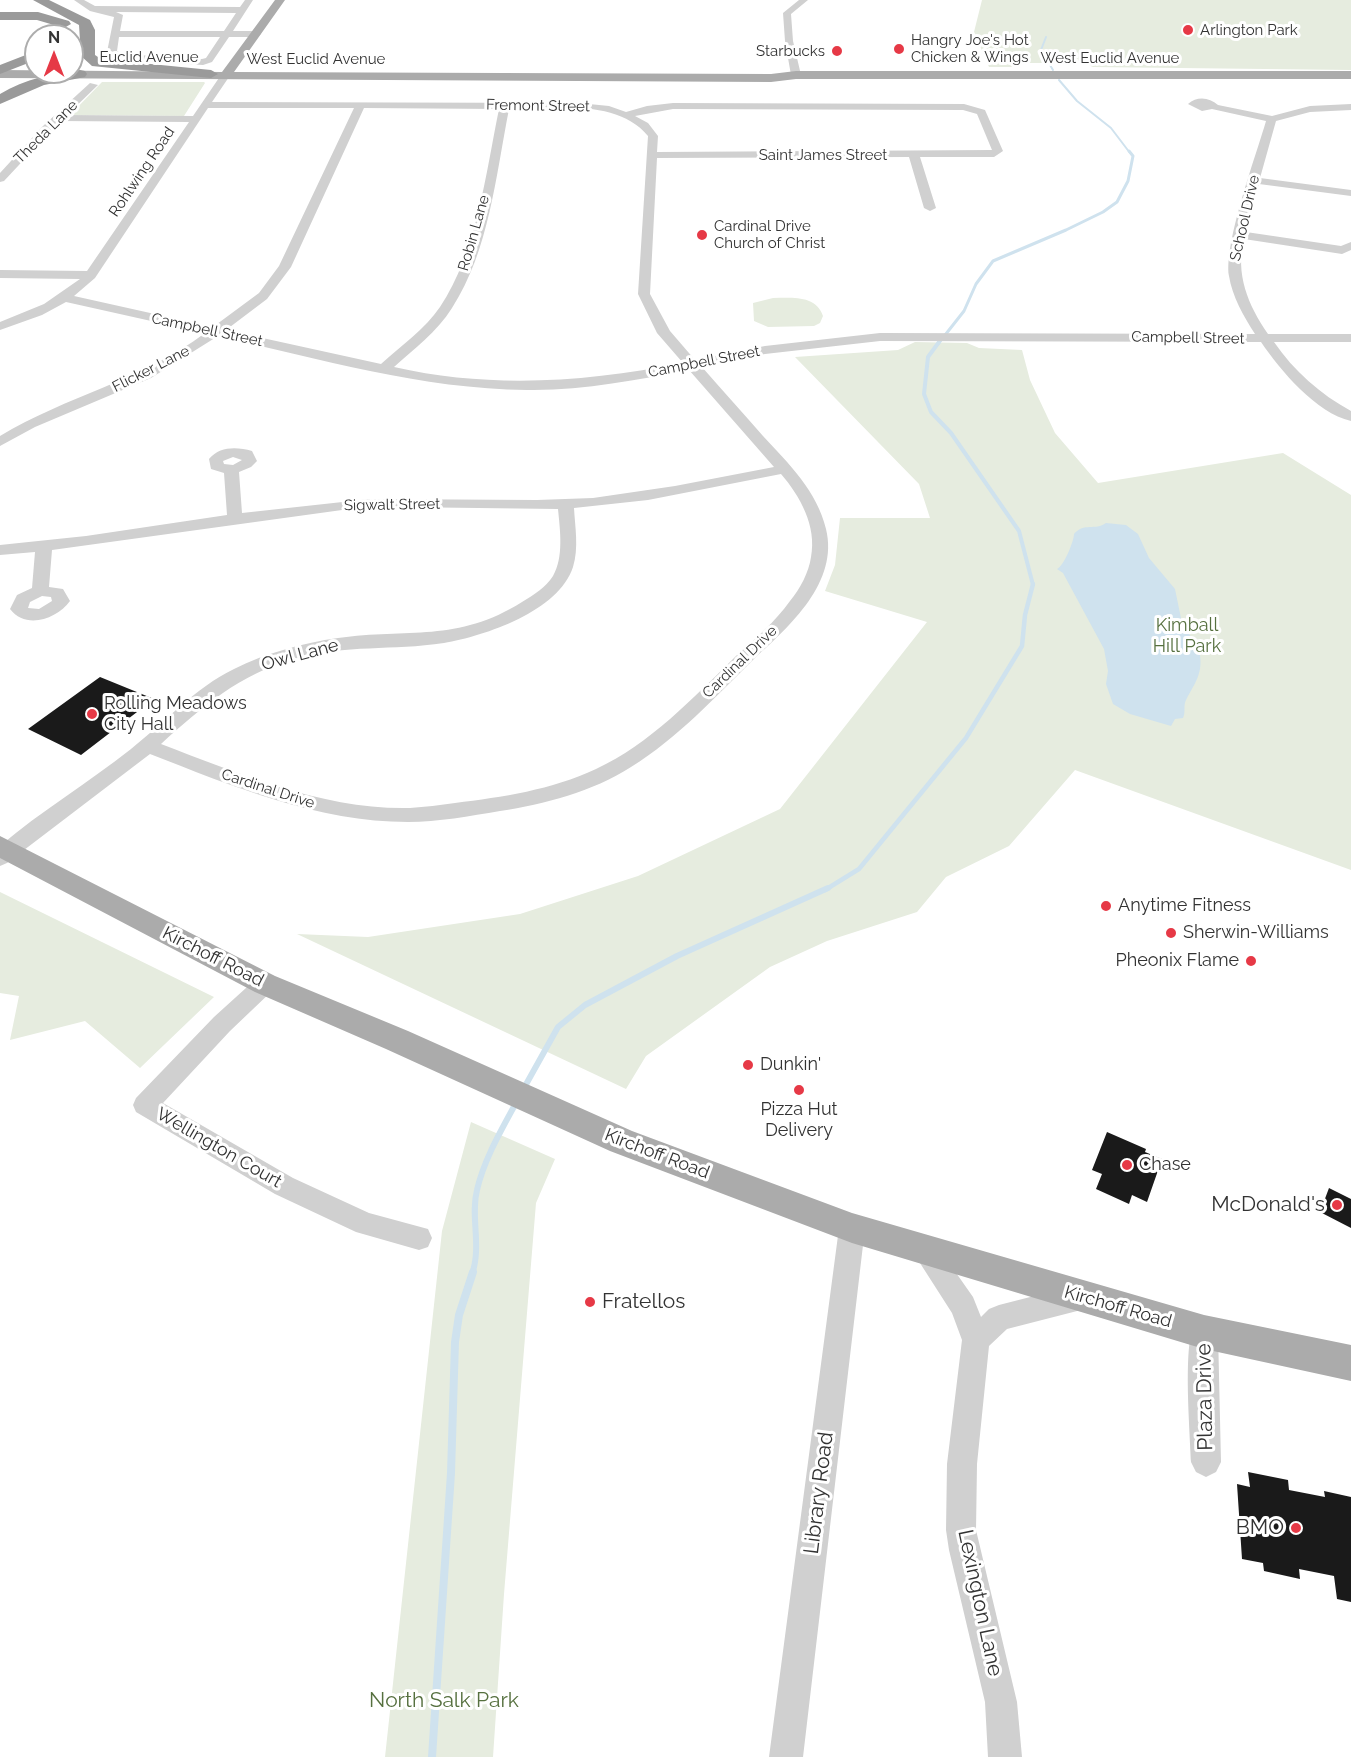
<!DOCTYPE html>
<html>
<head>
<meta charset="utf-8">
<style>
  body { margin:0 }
  #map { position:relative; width:1351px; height:1757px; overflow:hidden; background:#fff; font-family:Raleway,sans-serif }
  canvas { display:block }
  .north { position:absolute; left:24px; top:24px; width:60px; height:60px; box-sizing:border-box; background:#fff; border:2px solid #adadad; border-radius:50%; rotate:0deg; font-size:16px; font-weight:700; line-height:24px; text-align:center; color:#333 }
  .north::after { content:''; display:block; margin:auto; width:21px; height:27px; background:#e63946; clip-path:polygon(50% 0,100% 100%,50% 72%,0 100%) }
</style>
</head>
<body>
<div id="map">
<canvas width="1351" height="1757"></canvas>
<div class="north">N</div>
</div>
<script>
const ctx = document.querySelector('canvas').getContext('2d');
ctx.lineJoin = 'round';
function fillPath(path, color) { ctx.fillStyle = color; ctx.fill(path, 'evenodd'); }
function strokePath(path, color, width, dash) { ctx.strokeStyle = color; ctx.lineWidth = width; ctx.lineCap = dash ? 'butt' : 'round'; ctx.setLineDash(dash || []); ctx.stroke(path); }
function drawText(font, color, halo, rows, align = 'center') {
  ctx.font = font + ' Raleway,sans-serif'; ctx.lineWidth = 6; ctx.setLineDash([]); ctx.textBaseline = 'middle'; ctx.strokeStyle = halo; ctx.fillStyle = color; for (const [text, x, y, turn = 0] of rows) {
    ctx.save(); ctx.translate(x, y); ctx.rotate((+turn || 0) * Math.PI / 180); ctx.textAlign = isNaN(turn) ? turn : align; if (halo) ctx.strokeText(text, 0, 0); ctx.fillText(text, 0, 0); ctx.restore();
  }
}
const green = new Path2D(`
  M982 0H1351V70L1093 67 1083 63H1021L1015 64 1014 67H989L974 32Z
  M102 82H204L205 83 184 116 70 115Z
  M773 298C792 298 816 295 823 316L820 323 814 326 768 327 754 321 753 303Z
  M915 342 967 343 979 348 1022 350 1030 380 1055 433 1098 483 1283 453 1351 495V870L1075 770 1009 846 946 877 917 912 827 941 770 967 646 1056 626 1089 297 934 368 937 520 914 638 876 780 809 927 622 825 591 835 565 840 518H930L919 484 795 357 898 350Z
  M0 892 214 997 140 1068 85 1021 10 1040 19 996 0 993Z
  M471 1122 555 1159 536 1203 504 1594 493 1757H385L442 1231Z`);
const water = new Path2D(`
  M1106 523 1126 525 1138 534 1149 558 1175 589 1182 623 1193 640 1186 642 1185 645 1188 648 1199 650C1204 672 1196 681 1186 700 1183 706 1186 712 1183 718L1175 719 1171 726 1130 714 1113 704 1106 684 1108 671 1104 649 1063 573 1057 569C1064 566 1074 541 1074 534 1084 522 1095 531 1106 523Z`);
const streamFar5 = new Path2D(`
  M1046 37 1041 50 1053 70
  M1059 80 1077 101 1111 128 1130 153`);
const streamFar4 = new Path2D(`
  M938 344 964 311 976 284 993 261 1066 230 1103 212 1117 202 1128 181 1133 156 1129 151`);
const streamFar3 = new Path2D(`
  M939 342 928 357 924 394 931 412 951 433 1019 531 1033 585`);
const streamFar2 = new Path2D(`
  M825 890 859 869 966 738 1022 646 1025 615 1033 584`);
const streamFar1 = new Path2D(`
  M524 1088 558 1027 585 1005 677 956 828 888
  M472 1274C482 1245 470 1217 477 1190 484 1159 502 1129 517 1101`);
const stream = new Path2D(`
  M432 1757 451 1473 455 1342 459 1315 473 1272`);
const building = new Path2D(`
  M100 677 154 699 81 755 28 729Z
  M1107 1132 1146 1149 1145 1152 1162 1159 1147 1202 1132 1195 1129 1204 1096 1189 1102 1174 1092 1170Z
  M1329 1188 1351 1199V1228L1320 1212Z
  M1248 1472 1288 1480 1289 1490 1325 1497 1324 1491 1351 1497V1602L1337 1599 1334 1576 1299 1569 1300 1579 1264 1571 1263 1563 1242 1559 1237 1484 1250 1487Z`);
const minor = new Path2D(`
  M74 0H84L95 6 240 7 245 0H253L233 31H257L261 34 257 37H229L212 62 203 65 120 60 107 52 114 17 90 11ZM116 12 236 13 224 31H120L123 15ZM119 37H220L206 58 202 59 122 54 117 51Z
  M799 0H808L791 14 793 41 801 75 796 78 791 75 785 41 783 13Z
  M223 72 231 74 212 102 579 103 609 106 626 112 647 106 673 103 964 104 985 110 1003 151 994 157H920L936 208 930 211 924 208 909 157 657 158 650 294 670 331 695 360 765 346 880 333 1255 334C1244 317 1232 296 1229 276 1224 242 1256 156 1266 121L1212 109 1202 111 1188 104C1197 96 1209 97 1218 105L1272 116 1310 106 1351 104V110L1310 112 1276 121 1260 178 1351 190V196L1259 184 1246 232 1341 246 1351 242V250L1342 254 1244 239C1235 274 1248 305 1268 334H1351V342H1274C1294 371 1320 394 1351 411V421C1316 413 1280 370 1261 342L880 341 765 354 702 367C722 390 743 413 763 436 789 464 817 491 826 529 839 582 790 626 755 658 716 696 678 738 631 767 592 792 545 804 500 811 470 816 438 822 408 822 318 822 232 786 150 754L7 863 0 866V846C41 811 88 783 131 749 165 722 195 688 234 669 266 653 303 643 338 638 408 628 457 643 522 602 534 595 546 587 553 576 564 557 560 530 558 509L398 507 342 510 52 550 49 587 63 589 70 601C57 619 26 630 10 609L17 595 32 588 35 552 0 555V545L86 536 227 515 224 473 211 469 209 459C220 446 237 447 252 451L257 461 251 467 239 472 242 513 370 499 537 500 593 498 675 486 774 467 689 370C636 380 581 391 527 390 422 389 320 359 218 336L151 378 35 427 0 446V436C66 396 143 380 205 333L66 302 42 315 0 330V322L44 304 80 279 0 278V270L87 271 189 122 60 121 4 181 0 182V173L43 126 90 83 98 85 67 115 193 116ZM208 108H354L279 266 259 293 213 327 74 296 95 278ZM364 108 499 109C486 172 477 252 440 307 425 329 401 346 381 364L226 330 267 299 291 267ZM509 109C553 109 617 98 648 136L638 294 657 333 683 363C587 382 490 389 394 367 414 349 437 332 452 308 489 251 496 175 509 109ZM673 109 963 110 977 114 992 150 657 152 658 136 648 123 635 116ZM233 457 242 460 233 465 224 464 223 461ZM781 474C800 496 817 526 811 557 809 572 800 589 790 601 775 622 755 639 736 656 693 698 650 744 596 769 551 790 503 797 455 803 440 805 425 807 410 808 324 810 240 774 161 744 202 707 240 674 294 659 347 644 392 651 444 643 485 636 559 611 573 567 579 548 575 527 574 508L648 500ZM42 596 51 597 52 601 39 609 28 608 30 602Z
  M265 975 273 978 276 984 273 990 230 1031 163 1103 293 1178 369 1213 428 1229 432 1238 428 1247 419 1250 356 1232 275 1194 136 1112 133 1105 136 1098 214 1017 257 978Z
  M852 1216 861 1220 865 1228 803 1757H769L839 1228 843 1220Z
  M924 1237 933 1240 973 1297 981 1317 989 1309 999 1305 1081 1284 1091 1288 1095 1297 1091 1306 1081 1310 1007 1329 989 1346 977 1464 976 1530 1017 1702 1022 1757H988L985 1702 949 1550 946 1530 947 1464 962 1340 952 1313 911 1249 915 1240Z
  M1204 1319 1214 1323 1218 1332 1221 1462 1216 1472 1206 1477 1196 1472 1191 1462C1190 1429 1183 1350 1194 1323Z`);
const major = new Path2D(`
  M275 0H285L234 72 771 74 796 71H1351V79H796L771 82 0 78V70L222 72Z
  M0 836 275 976 408 1031 632 1131 852 1213 1204 1315 1351 1345V1381L1204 1349 852 1243 610 1151 386 1049 255 992 0 858Z`);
const highway = new Path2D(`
  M33 0H49L90 20 95 30V55L101 59 211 70 218 74 211 78 92 66 81 56 79 25Z
  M0 12H38L69 21 71 24 64 28 37 20H0Z
  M36 51V60L0 74V65Z
  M80 70 85 71 87 74 85 77 44 85 0 104V94C25 79 54 73 80 70Z`);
const markers = [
  [1188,30,6,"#e63946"],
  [899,49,6,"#e63946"],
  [837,51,6,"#e63946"],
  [702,235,6,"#e63946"],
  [92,714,6,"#e63946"],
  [1106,906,6,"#e63946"],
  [1171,933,6,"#e63946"],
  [1251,961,6,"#e63946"],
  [748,1065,6,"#e63946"],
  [799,1090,6,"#e63946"],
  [1127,1165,6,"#e63946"],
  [1337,1205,6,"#e63946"],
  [590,1302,6,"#e63946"],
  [1296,1528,6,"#e63946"]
];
const farPoinames = [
  ["Arlington Park",1200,30],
  ["Hangry Joe's Hot",911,40],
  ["Chicken & Wings",911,57],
  ["Starbucks",825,51,"right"],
  ["Cardinal Drive",714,226],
  ["Church of Christ",714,243]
];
const farStreetnames = [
  ["Euclid Avenue",149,57],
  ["West Euclid Avenue",1110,58],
  ["West Euclid Avenue",316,59],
  ["Fremont Street",538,106,1],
  ["Theda Lane",46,132,-45],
  ["Saint James Street",823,155],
  ["Rohlwing Road",142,172,-56],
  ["School Drive",1245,218,-77],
  ["Robin Lane",474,233,-74],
  ["Campbell Street",207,330,12],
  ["Campbell Street",1188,338,1],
  ["Campbell Street",704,362,-11],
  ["Flicker Lane",151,369,-27],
  ["Sigwalt Street",392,505,-1],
  ["Cardinal Drive",740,662,-44],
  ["Cardinal Drive",268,789,18]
];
const parkNames = [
  ["Kimball",1187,626],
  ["Hill Park",1187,647]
];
const streetNames = [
  ["Owl Lane",300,655,-15],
  ["Kirchoff Road",213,957,27],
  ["Wellington Court",219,1148,30],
  ["Kirchoff Road",657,1154,21],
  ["Kirchoff Road",1118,1307,16]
];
const poiNames = [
  ["Rolling Meadows",104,704],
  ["City Hall",104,725],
  ["Anytime Fitness",1118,906],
  ["Sherwin-Williams",1183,933],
  ["Pheonix Flame",1239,961,"right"],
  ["Dunkin'",760,1065],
  ["Pizza Hut",799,1110,"center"],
  ["Delivery",799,1131,"center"],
  ["Chase",1139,1165]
];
const nearPoinames = [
  ["McDonald's",1325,1205],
  ["Fratellos",602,1302,"left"],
  ["BMO",1284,1528]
];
const nearStreetnames = [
  ["Plaza Drive",1205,1397,-91],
  ["Library Road",819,1493,-83],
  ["Lexington Lane",980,1603,78]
];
const nearParknames = [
  ["North Salk Park",444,1701]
];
fillPath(green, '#e6ecdf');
fillPath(water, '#cfe2ee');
strokePath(streamFar5, '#cfe2ee', 2);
strokePath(streamFar4, '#cfe2ee', 3);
strokePath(streamFar3, '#cfe2ee', 4);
strokePath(streamFar2, '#cfe2ee', 4.5);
strokePath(streamFar1, '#cfe2ee', 6);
strokePath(stream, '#cfe2ee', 8);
fillPath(building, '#1a1a1a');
fillPath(minor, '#d0d0d0');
fillPath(major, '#ababab');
fillPath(highway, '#9a9a9a');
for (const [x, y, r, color] of markers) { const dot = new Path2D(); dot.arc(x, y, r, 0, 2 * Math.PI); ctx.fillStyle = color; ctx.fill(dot); strokePath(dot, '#fff', 2); }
drawText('15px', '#333', '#fff', farPoinames, 'left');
drawText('15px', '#333', '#fff', farStreetnames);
drawText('18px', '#56703f', '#fff', parkNames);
drawText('18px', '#333', '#fff', streetNames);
drawText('18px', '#333', '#fff', poiNames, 'left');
drawText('21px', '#333', '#fff', nearPoinames, 'right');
drawText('21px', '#333', '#fff', nearStreetnames);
drawText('21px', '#56703f', '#fff', nearParknames);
</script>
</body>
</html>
